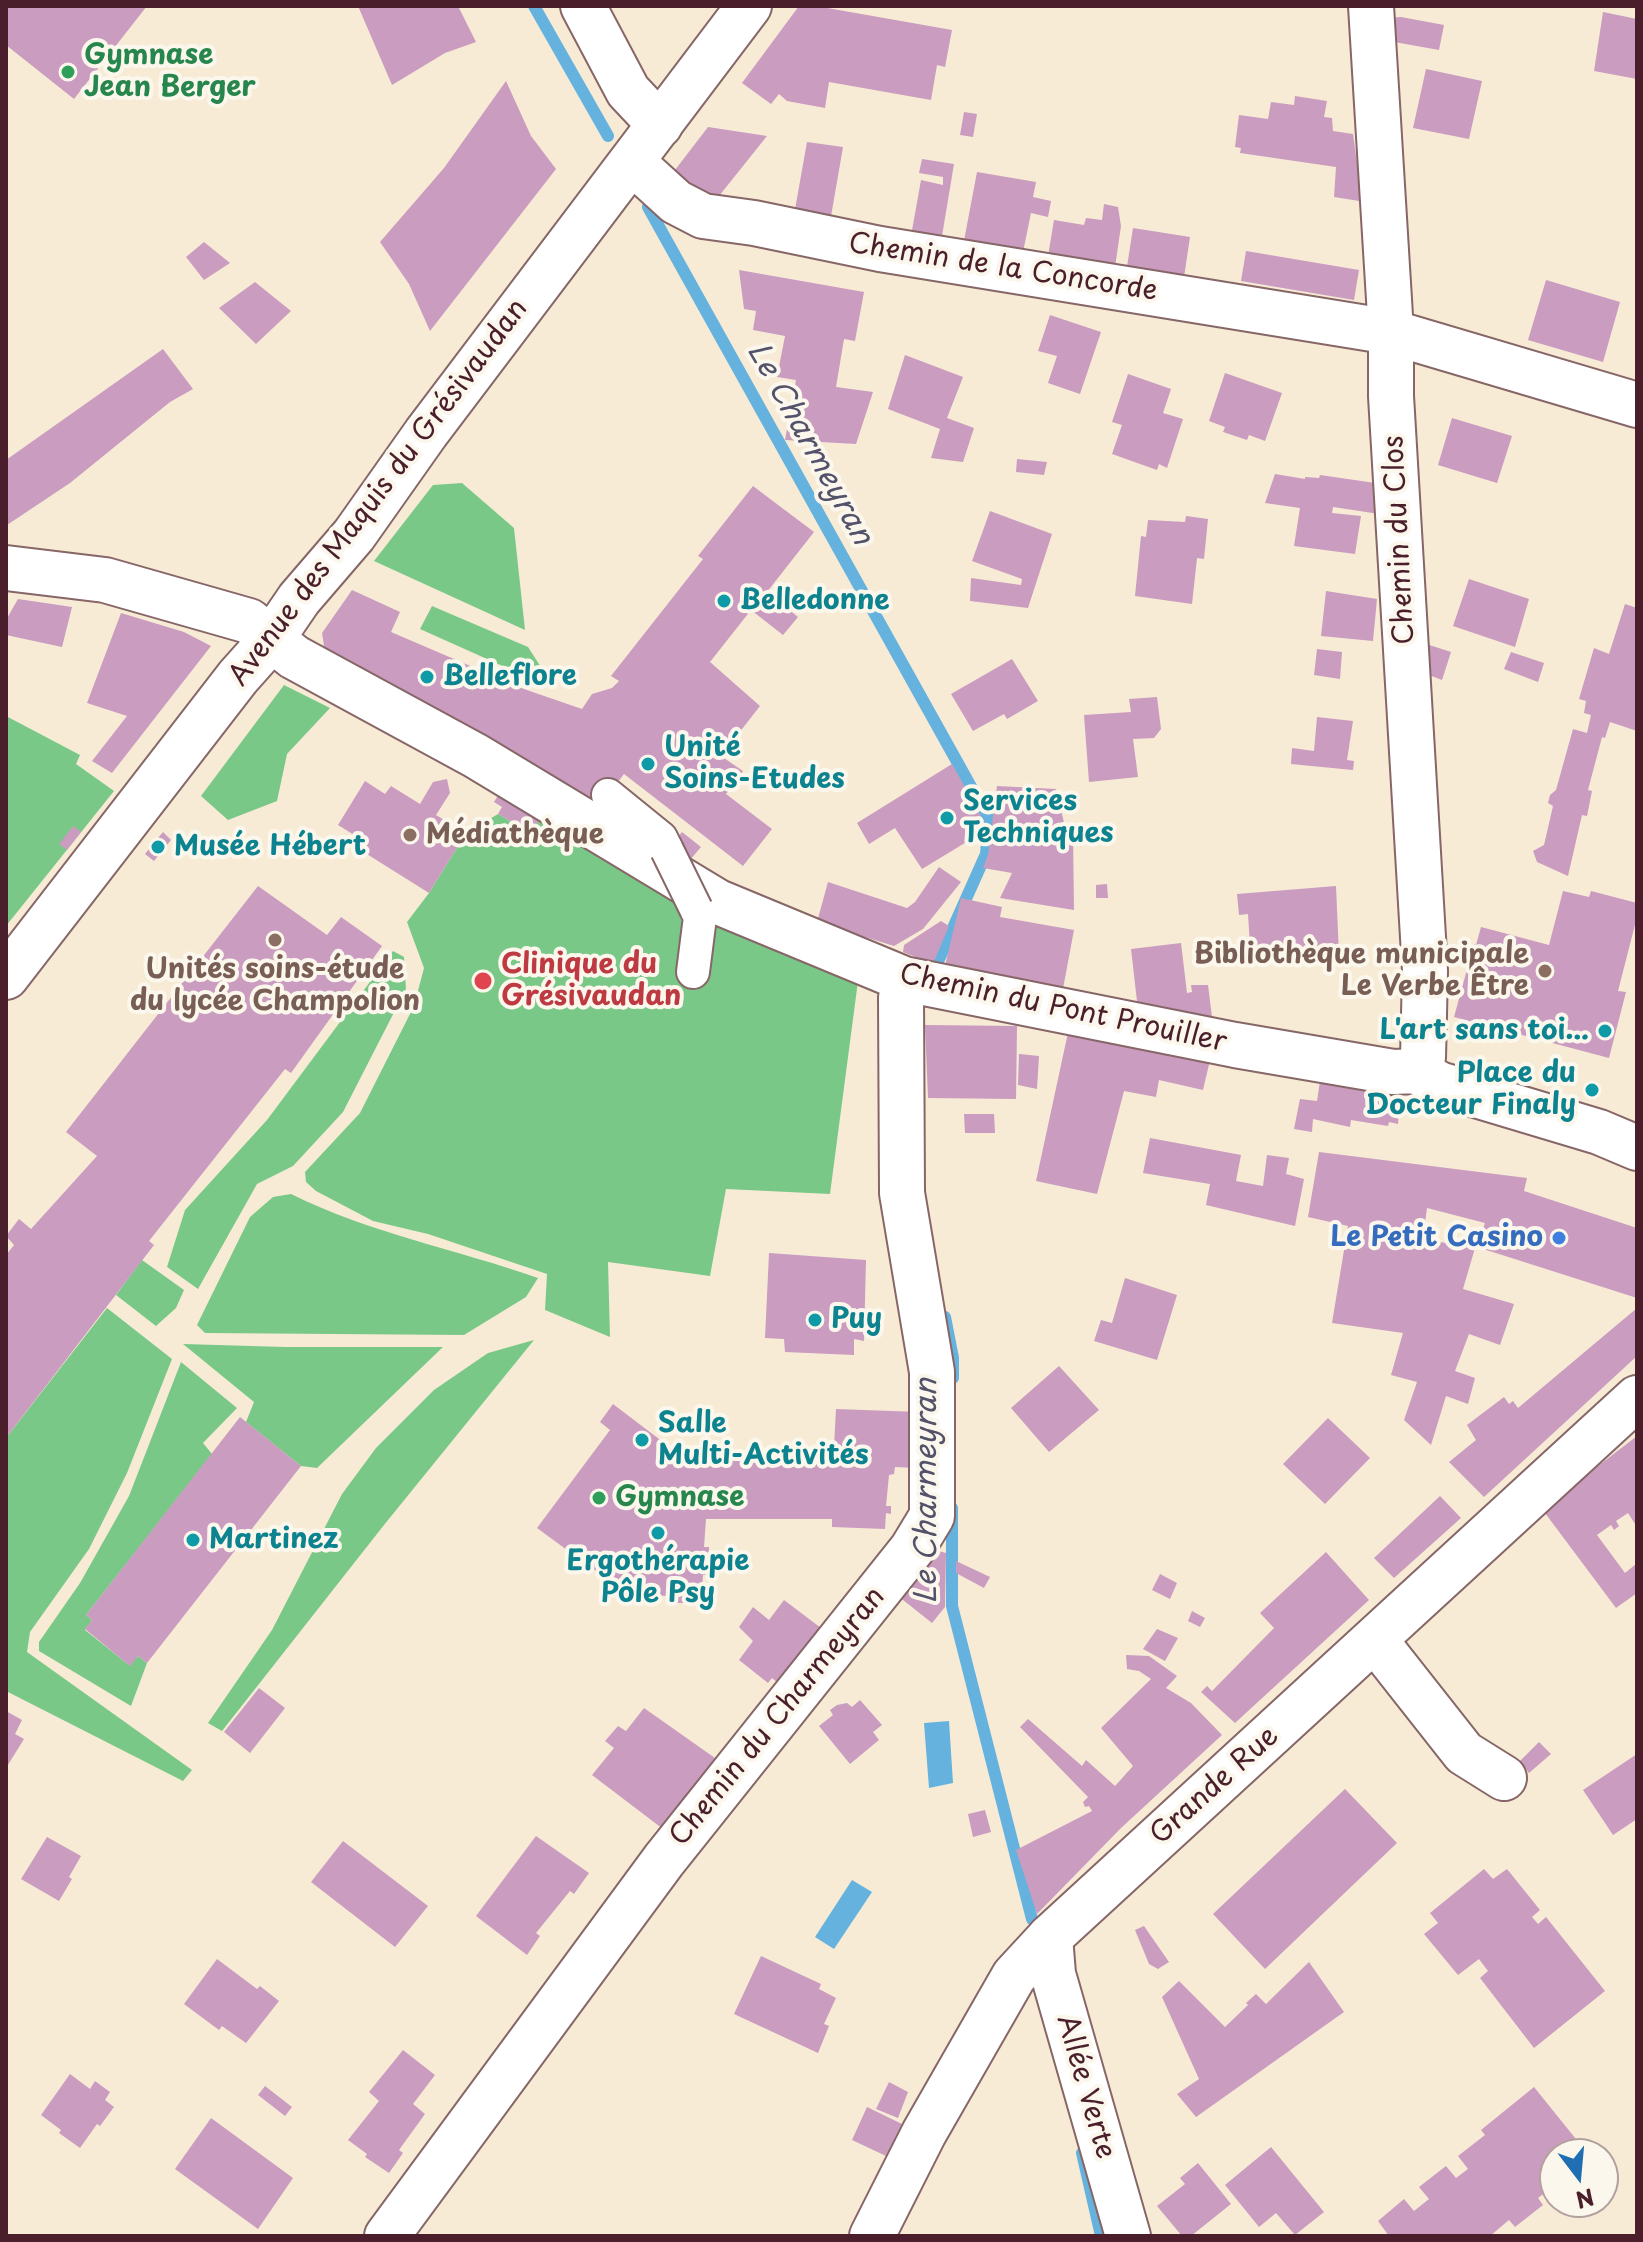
<!DOCTYPE html>
<html>
<head>
<meta charset="utf-8">
<style>
  body { margin:0 }
  #map { position:relative; width:1643px; height:2242px; overflow:hidden; background:#f7ebd6; font-family:"Playpen Sans",sans-serif }
  canvas { display:block }
  .frame { position:absolute; inset:0; border:8px solid #4a1f2b; pointer-events:none }
  .north { position:absolute; left:1539px; top:2138px; width:80px; height:80px; box-sizing:border-box; background:#fbf7ec; border:2px solid #b4a19f; border-radius:50%; rotate:164deg; font-size:22px; font-weight:700; line-height:32px; text-align:center; color:#4a1f2b }
  .north::after { content:''; display:block; margin:auto; width:28px; height:36px; background:#1f6fb2; clip-path:polygon(50% 0,100% 100%,50% 72%,0 100%) }
</style>
</head>
<body>
<div id="map">
<canvas width="1643" height="2242"></canvas>
<div class="frame"></div>
<div class="north">N</div>
</div>
<script>
const ctx = document.querySelector('canvas').getContext('2d');
ctx.lineJoin = 'round';
function fillPath(path, color) { ctx.fillStyle = color; ctx.fill(path, 'evenodd'); }
function strokePath(path, color, width, dash) { ctx.strokeStyle = color; ctx.lineWidth = width; ctx.lineCap = dash ? 'butt' : 'round'; ctx.setLineDash(dash || []); ctx.stroke(path); }
function drawText(font, color, halo, rows, align = 'center') {
  ctx.font = font + ' "Playpen Sans",sans-serif'; ctx.lineWidth = 8; ctx.setLineDash([]); ctx.textBaseline = 'middle'; ctx.strokeStyle = halo; ctx.fillStyle = color; for (const [text, x, y, turn = 0] of rows) {
    ctx.save(); ctx.translate(x, y); ctx.rotate((+turn || 0) * Math.PI / 180); ctx.textAlign = isNaN(turn) ? turn : align; if (halo) ctx.strokeText(text, 0, 0); ctx.fillText(text, 0, 0); ctx.restore();
  }
}
const green = new Path2D(`
  M462 483 514 528 525 630 374 561 433 485Z
  M432 606 528 647 548 678 545 685 420 629Z
  M284 685 330 708 287 754 277 801 228 820 201 796Z
  M6 716 80 755 76 764 114 791 6 926Z
  M498 814 531 833 541 817 858 981 830 1194 726 1189 710 1276 608 1262 610 1337 545 1310 547 1274 428 1234 373 1221 316 1191 306 1182 305 1172 360 1113 414 1006 424 968 407 922 429 893 466 833Z
  M393 951 404 957 406 989 343 1112 293 1166 257 1184 198 1289 167 1267 185 1210 267 1120Z
  M291 1194C369 1233 456 1249 538 1278L526 1297 464 1335 205 1333 197 1325 250 1217 273 1197Z
  M142 1260 184 1290 176 1308 156 1326 116 1295Z
  M107 1308 172 1359 127 1473 89 1549 30 1632 27 1652 192 1770 183 1781 6 1691V1438Z
  M534 1340 384 1525 222 1731 208 1723 272 1630 342 1494 376 1448 434 1390 488 1353Z
  M183 1344 286 1347H443L317 1468 301 1466 246 1422 254 1402Z
  M181 1362 237 1408 203 1443 212 1454 86 1615 92 1620 85 1630 129 1665 138 1656 147 1663 131 1706 39 1651V1642L80 1583 129 1496Z`);
const water = new Path2D(`
  M949 1721 953 1783 929 1788 924 1723Z
  M852 1880 872 1892 834 1949 815 1937Z`);
const stream = new Path2D(`
  M534 6 608 136
  M648 207 989 819 986 854 936 966
  M945 1317 953 1358V1378
  M952 1508V1606L1032 1919
  M1082 2153 1101 2236`);
const building = new Path2D(`
  M6 6H147L74 99 6 45Z
  M358 6H458L476 42 445 53 392 85Z
  M799 6H816L952 30 945 67 937 65 931 100 829 82 825 108 787 101 779 94 771 104 742 83Z
  M1603 12 1637 19V79L1594 71Z
  M1401 17 1444 25 1439 50 1383 40 1381 18Z
  M1426 69 1482 81 1469 139 1413 128Z
  M506 81 531 136 556 169 430 331 409 284 380 242 444 168Z
  M1295 96 1327 101 1324 117 1332 118 1333 131 1353 134 1358 170 1371 172 1372 203 1334 197 1336 167 1240 153 1241 148 1235 147 1239 115 1268 119 1271 102 1294 105Z
  M964 112 977 114 973 137 960 135Z
  M708 127 767 136 715 201 693 197 675 170Z
  M807 142 843 147 830 222 794 215Z
  M922 159 954 164 941 242 911 236 921 180 943 185V177L919 173Z
  M977 172 1036 182 1033 197 1051 201 1048 217 1031 213 1022 257 963 246Z
  M1104 204 1118 207 1121 226 1115 267 1048 256 1054 220 1084 225 1086 218 1102 220Z
  M1133 228 1190 237 1183 284 1126 273Z
  M204 242 230 263 204 280 186 257Z
  M1246 251 1359 270 1354 300 1241 281Z
  M739 270 864 292 855 341 844 339 836 387 873 392 856 444 785 440 796 380 777 377 785 336 753 330 756 311 744 309Z
  M1546 280 1620 302 1603 362 1528 340Z
  M255 282 291 311 256 344 219 308Z
  M1050 315 1101 332 1080 394 1048 383 1057 356 1038 351Z
  M163 349 193 389 170 402 70 483 7 525 6 460Z
  M905 355 963 377 947 418 974 428 963 462 931 458 940 429 888 409Z
  M1225 373 1282 393 1265 441 1249 435 1247 440 1223 432 1225 427 1209 421Z
  M1128 374 1171 389 1163 413 1183 419 1167 468 1159 464 1157 470 1112 454 1122 425 1112 422Z
  M1452 418 1512 436 1497 483 1438 465Z
  M1017 459 1047 462 1044 475 1016 472Z
  M1275 474 1305 479V477L1319 478 1320 475 1389 485 1386 515 1333 507 1332 513 1361 516 1355 554 1294 546 1300 508 1265 503Z
  M753 486 814 532 767 592 798 617 783 635 751 610 710 662 760 706 721 756 743 771 726 794 772 829 743 866 624 774 598 808 327 665 322 633 352 590 400 612 391 632 524 689 582 709 592 694 612 688 619 681 611 676 703 559 698 556Z
  M990 511 1052 534 1028 608 970 601 971 578 1021 585 1022 579 972 561Z
  M1186 516 1208 519 1204 559 1197 558 1192 604 1135 596 1141 536 1146 537 1148 520 1185 522Z
  M1469 579 1529 599 1515 647 1453 626Z
  M1326 591 1377 599 1373 641 1321 636Z
  M18 599 72 607 62 647 6 635V620Z
  M1625 604 1637 608V731L1610 722 1605 738 1602 737 1588 790 1592 791 1587 816 1582 815 1568 876 1537 862 1533 851 1544 845 1553 806 1548 803 1550 795 1556 790 1573 729 1587 733 1591 715 1584 713 1586 701 1579 699 1594 648 1609 654Z
  M121 613 184 632 211 646 112 773 92 761 127 716 87 703Z
  M1411 639 1451 652 1442 680 1413 669Z
  M1317 649 1342 652 1340 679 1314 675Z
  M1511 652 1544 663 1538 682 1504 669Z
  M1012 659 1038 701 1007 719 1004 714 973 731 951 694Z
  M1157 697 1161 729 1154 738 1133 739 1138 777 1089 782 1084 715 1131 712 1129 699Z
  M1317 717 1353 721 1347 760 1354 761 1353 770 1291 764 1292 748 1314 751Z
  M952 764 984 822 983 832 922 869 895 828 869 844 857 823Z
  M447 779 450 793 436 815 466 833 429 893 354 846 359 838 338 825 365 781 385 794 391 786 420 804 433 782Z
  M997 786 1056 789 1066 831 1073 833 1074 910 1000 898 1012 873 983 868 988 855Z
  M499 794 541 817 531 833 498 814 502 807 494 802Z
  M73 826 81 832 67 850 59 844Z
  M163 832 171 840 154 861 145 854Z
  M682 832 701 847 690 860 669 848Z
  M939 867 961 882 923 929 894 946 817 922 828 882 907 908 915 902Z
  M1107 884 1108 898H1096V885Z
  M258 886 327 935 341 917 382 946 291 1073 285 1069 149 1241 154 1245 6 1438V1255L14 1245 6 1236 19 1219 31 1229 97 1156 66 1132Z
  M1336 886 1339 955 1251 962 1248 914 1239 915 1237 894Z
  M1563 891 1589 897 1591 891 1637 903V917L1618 991 1626 992 1609 1058 1454 1017 1474 944 1476 945 1481 927 1549 945Z
  M961 898 1002 907 1000 917 1074 930 1062 994 944 970Z
  M941 921 949 926 933 964 903 952 904 945Z
  M1181 943 1187 993 1192 992 1191 985H1208L1213 1025 1138 1010 1131 949Z
  M925 1025 1017 1026 1016 1099 928 1098Z
  M1069 1028 1210 1060 1203 1090 1159 1080 1156 1097 1124 1091 1097 1194 1036 1181Z
  M1019 1054 1039 1056 1037 1089 1018 1085Z
  M1320 1081 1400 1097 1398 1124 1389 1122 1388 1126 1351 1120 1350 1127 1313 1119 1312 1132 1294 1129 1300 1099 1317 1101Z
  M964 1114H994L995 1133H965Z
  M1150 1138 1241 1155 1236 1181 1263 1186 1267 1155 1289 1158 1286 1174 1304 1179 1295 1226 1206 1205 1210 1184 1143 1173Z
  M1319 1152 1527 1178 1524 1191 1637 1228V1298L1477 1247 1485 1223 1427 1208 1423 1239 1475 1248 1463 1289 1514 1304 1500 1345 1469 1334 1455 1371 1475 1378 1468 1404 1446 1396 1431 1445 1404 1420 1417 1382 1391 1375 1403 1333 1332 1323 1348 1226 1308 1217Z
  M769 1253 866 1260 864 1341 854 1339V1355L785 1352 784 1339 765 1338Z
  M1125 1278 1177 1295 1157 1360 1094 1341 1101 1320 1112 1323Z
  M1637 1308V1356L1484 1497 1449 1462 1476 1440 1467 1425 1504 1397 1509 1404 1513 1401 1518 1408Z
  M1059 1366 1099 1410 1049 1452 1011 1408Z
  M613 1404 684 1458 833 1465 836 1409 919 1412 917 1468 895 1467 894 1474 889 1475 886 1506H891V1514L886 1513 885 1529 832 1527V1519H706L704 1547H709L708 1575H703L701 1603H672V1596L644 1595 638 1602 537 1528 610 1430 600 1422Z
  M240 1417 301 1466 147 1663 138 1656 130 1666 85 1629 92 1620 86 1615Z
  M1328 1418 1370 1458 1325 1504 1283 1464Z
  M1637 1436V1527L1628 1513 1616 1521 1619 1526 1614 1530 1611 1525 1597 1535 1625 1573 1636 1564 1637 1566V1593L1616 1608 1542 1509Z
  M1440 1496 1461 1518 1394 1578 1374 1558Z
  M928 1548 946 1553 945 1607 932 1623 893 1592Z
  M1326 1552 1369 1600 1235 1723 1201 1692 1207 1686 1212 1691 1274 1628 1260 1613Z
  M956 1561 990 1577 984 1588 956 1573Z
  M1160 1574 1177 1583 1170 1599 1152 1590Z
  M784 1600 821 1628 778 1683 772 1678 768 1683 739 1660 753 1641 739 1627 753 1607 769 1620Z
  M1192 1611 1205 1618 1200 1627 1188 1621Z
  M1157 1629 1178 1638 1165 1661 1143 1649Z
  M1126 1655 1149 1656 1177 1676 1166 1688 1191 1703 1222 1735 1121 1828 1037 1914 1016 1850 1092 1811 1089 1806 1085 1807 1083 1802 1088 1797 1020 1727 1028 1719 1082 1766 1086 1760 1115 1786 1133 1766 1101 1728 1151 1679 1139 1671 1127 1669Z
  M259 1688 285 1708 250 1753 224 1732Z
  M860 1700 882 1725 873 1732 879 1740 850 1764 819 1726 833 1715 830 1710 837 1705 847 1703 852 1707Z
  M644 1708 715 1758 663 1829 592 1775 614 1748 605 1741 618 1726 626 1731Z
  M6 1711 22 1720 15 1734 24 1739 6 1768Z
  M1539 1742 1551 1754 1529 1773 1520 1761Z
  M1637 1754V1819L1613 1835 1583 1790Z
  M1345 1789 1397 1843 1265 1969 1213 1914Z
  M985 1810 991 1832 973 1837 968 1814Z
  M536 1836 589 1873 574 1894 570 1891 536 1933 540 1936 527 1955 476 1916Z
  M47 1837 81 1856 69 1877 72 1879 59 1901 21 1879Z
  M343 1841 428 1906 395 1947 311 1882Z
  M1484 1869 1493 1879 1507 1869 1540 1910 1532 1917 1538 1924 1546 1917 1605 1991 1534 2048 1480 1978 1488 1971 1479 1959 1458 1975 1424 1934 1438 1923 1430 1913Z
  M1144 1926 1169 1962 1158 1969 1149 1964 1135 1930Z
  M761 1956 821 1984 819 1989 836 1998 824 2024 829 2026 818 2053 734 2014Z
  M217 1959 257 1989 260 1986 279 2001 246 2043 222 2026 219 2030 184 2004Z
  M1309 1962 1344 2012 1196 2117 1177 2094 1199 2079 1162 1997 1179 1981 1225 2027 1248 2005 1246 2003 1256 1994 1266 2004Z
  M403 2050 435 2075 413 2104 425 2114 399 2150 403 2153 389 2173 365 2157 367 2154 348 2140 379 2101 369 2092Z
  M70 2074 90 2089 95 2081 110 2092 105 2100 114 2107 100 2126 97 2124 80 2148 59 2133 61 2130 41 2115Z
  M889 2082 908 2092 898 2118 876 2109Z
  M265 2086 292 2107 285 2116 258 2095Z
  M1534 2087 1588 2154H1555V2185L1538 2198 1543 2205 1515 2227 1509 2220 1490 2236H1389L1378 2221 1404 2199 1414 2211 1429 2199 1419 2187 1446 2166 1456 2178 1468 2169 1458 2156 1485 2135 1481 2130Z
  M867 2107 902 2124 886 2156 852 2140Z
  M211 2118 293 2178 258 2229 175 2169Z
  M1271 2147 1324 2212 1295 2235 1276 2213 1259 2227 1225 2185Z
  M1198 2163 1231 2204 1191 2236H1182L1157 2206 1185 2184 1180 2178Z`);
const pedestrian = new Path2D(`
  M608 795 661 838 667 850
  M693 972 700 917 696 909`);
const minor = new Path2D(`
  M583 6 628 91 660 125
  M1371 6 1391 332V396L1425 971 1423 1058 1416 1071
  M632 162 676 202 703 216 754 223 880 249 1391 332 1637 405
  M6 568 105 580 249 621 294 657 476 756 718 902 904 979 1235 1045 1393 1072 1416 1071 1439 1084 1599 1132 1637 1148
  M1375 1640 1464 1753 1504 1778
  M1050 1937 1053 1974 1128 2236
  M387 2236 664 1860 912 1549 932 1516V1372L902 1193 901 998 904 979`);
const tertiary = new Path2D(`
  M6 977 238 677 271 640 299 599 354 535 426 433 749 6
  M872 2236 924 2133 1014 1976 1050 1937 1637 1398`);
const pedestrianBridge = new Path2D(`
  M667 850 696 909`);
const markers = [
  [68,72,8,"#2e9e5b"],
  [724,601,8,"#0f9aa8"],
  [427,677,8,"#0f9aa8"],
  [648,764,8,"#0f9aa8"],
  [947,818,8,"#0f9aa8"],
  [410,835,8,"#8d6e63"],
  [158,847,8,"#0f9aa8"],
  [275,940,8,"#8d6e63"],
  [1545,971,8,"#8d6e63"],
  [483,981,10,"#e0444e"],
  [1605,1031,8,"#0f9aa8"],
  [1592,1090,8,"#0f9aa8"],
  [1559,1238,8,"#3f7fe0"],
  [815,1320,8,"#0f9aa8"],
  [642,1440,8,"#0f9aa8"],
  [599,1498,8,"#2e9e5b"],
  [658,1533,8,"#0f9aa8"],
  [193,1540,8,"#0f9aa8"]
];
const leisureNames = [
  ["Gymnase",84,56],
  ["Jean Berger",84,88],
  ["Gymnase",615,1498]
];
const streetNames = [
  ["Chemin de la Concorde",1003,268,9],
  ["Avenue des Maquis du Grésivaudan",379,493,-53],
  ["Chemin du Clos",1400,540,-93],
  ["Chemin du Pont Prouiller",1063,1009,12],
  ["Chemin du Charmeyran",778,1717,-51],
  ["Grande Rue",1215,1786,-42],
  ["Allée Verte",1085,2087,74]
];
const cultureNames = [
  ["Belledonne",740,601],
  ["Belleflore",443,677],
  ["Unité",664,748],
  ["Soins-Etudes",664,780],
  ["Services",963,802],
  ["Techniques",963,834],
  ["Musée Hébert",174,847],
  ["L'art sans toi...",1589,1031,"right"],
  ["Place du",1576,1074,"right"],
  ["Docteur Finaly",1576,1106,"right"],
  ["Puy",831,1320],
  ["Salle",658,1424],
  ["Multi-Activités",658,1456],
  ["Martinez",209,1540],
  ["Ergothérapie",658,1562,"center"],
  ["Pôle Psy",658,1594,"center"]
];
const educationNames = [
  ["Médiathèque",426,835],
  ["Bibliothèque municipale",1529,955,"right"],
  ["Le Verbe Être",1529,987,"right"],
  ["Unités soins-étude",275,970,"center"],
  ["du lycée Champolion",275,1002,"center"]
];
const healthNames = [
  ["Clinique du",501,965],
  ["Grésivaudan",501,997]
];
const shopNames = [
  ["Le Petit Casino",1543,1238]
];
const waterNames = [
  ["Le Charmeyran",809,444,61],
  ["Le Charmeyran",928,1491,-90]
];
fillPath(green, '#7ac887');
fillPath(water, '#65b2de');
strokePath(stream, '#65b2de', 12);
fillPath(building, '#ca9cbf');
strokePath(pedestrian, '#876667', 36);
strokePath(minor, '#876667', 48);
strokePath(tertiary, '#876667', 48);
strokePath(pedestrian, '#fff', 32);
strokePath(minor, '#fff', 44);
strokePath(tertiary, '#fff', 44);
strokePath(pedestrianBridge, '#876667', 36, []);
strokePath(pedestrianBridge, '#fff', 32);
for (const [x, y, r, color] of markers) { const dot = new Path2D(); dot.arc(x, y, r, 0, 2 * Math.PI); ctx.fillStyle = color; ctx.fill(dot); strokePath(dot, '#fbf7ec', 3); }
drawText('bold 28px', '#27864d', '#fbf7ec', leisureNames, 'left');
drawText('28px', '#4a1f2b', '#fbf7ec', streetNames);
drawText('bold 28px', '#0d838f', '#fbf7ec', cultureNames, 'left');
drawText('bold 28px', '#785e54', '#fbf7ec', educationNames, 'left');
drawText('bold 28px', '#be3a42', '#fbf7ec', healthNames, 'left');
drawText('bold 28px', '#366cbe', '#fbf7ec', shopNames, 'right');
drawText('italic 30px', '#53526a', '#fbf7ec', waterNames);
</script>
</body>
</html>
